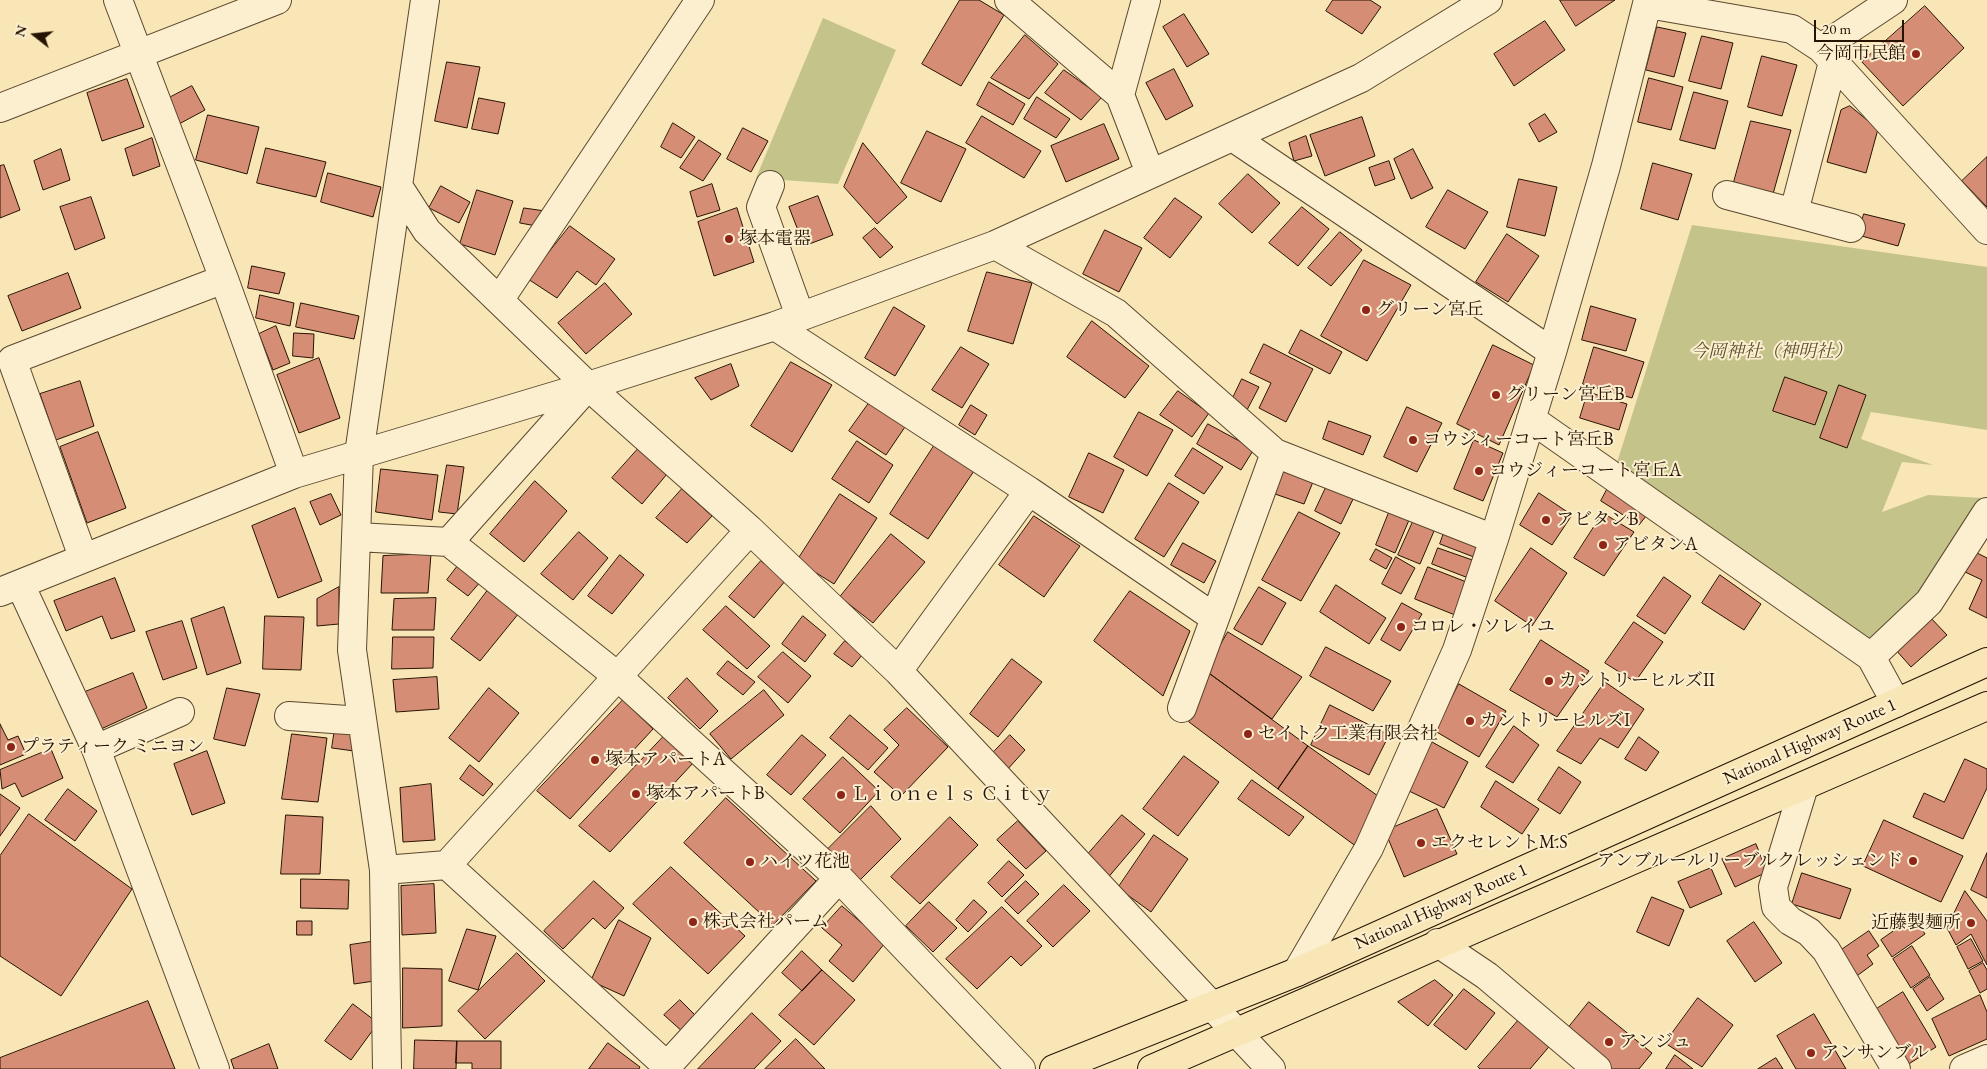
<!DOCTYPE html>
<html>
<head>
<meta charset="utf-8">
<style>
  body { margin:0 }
  #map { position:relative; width:1987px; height:1069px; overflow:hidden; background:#f9e6b7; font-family:"EB Garamond",serif }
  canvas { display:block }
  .north { position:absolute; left:10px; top:10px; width:50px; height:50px; -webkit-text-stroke:4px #fbefd0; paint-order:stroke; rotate:286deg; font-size:14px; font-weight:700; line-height:20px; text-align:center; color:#271301 }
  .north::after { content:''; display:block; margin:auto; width:18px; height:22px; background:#271301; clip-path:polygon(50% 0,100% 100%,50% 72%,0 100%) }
  .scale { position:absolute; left:1814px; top:20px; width:90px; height:22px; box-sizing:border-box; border:2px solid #271301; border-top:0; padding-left:6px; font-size:15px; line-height:18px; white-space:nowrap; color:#271301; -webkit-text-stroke:4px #fbefd0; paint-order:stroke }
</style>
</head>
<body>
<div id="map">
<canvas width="1987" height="1069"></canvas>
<div class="north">N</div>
<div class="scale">20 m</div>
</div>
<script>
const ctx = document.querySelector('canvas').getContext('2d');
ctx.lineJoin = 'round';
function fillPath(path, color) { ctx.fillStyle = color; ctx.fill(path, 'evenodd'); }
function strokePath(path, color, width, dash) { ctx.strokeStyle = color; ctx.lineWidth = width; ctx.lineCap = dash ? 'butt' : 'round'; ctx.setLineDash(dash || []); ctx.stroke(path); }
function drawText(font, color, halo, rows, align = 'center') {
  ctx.font = font + ' "EB Garamond","Noto Serif JP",serif'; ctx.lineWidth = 4; ctx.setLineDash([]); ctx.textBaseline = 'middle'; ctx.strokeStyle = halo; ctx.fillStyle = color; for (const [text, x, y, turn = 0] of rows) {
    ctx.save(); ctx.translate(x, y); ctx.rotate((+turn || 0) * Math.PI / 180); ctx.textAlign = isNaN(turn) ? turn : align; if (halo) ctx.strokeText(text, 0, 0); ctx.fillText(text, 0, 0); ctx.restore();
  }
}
const green = new Path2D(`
  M823 18 896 50 838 184 756 178Z
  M1692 225 1987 267V430L1871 412 1861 439 1933 465 1902 462 1882 512 1928 495 1984 498 1922 595 1872 643 1615 469Z`);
const building = new Path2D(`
  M960 0H979L1004 15 961 86 922 64Z
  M1333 0H1370L1381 7 1362 34 1326 11Z
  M1560 0H1615L1576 26Z
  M1925 6 1964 48 1903 106 1862 62Z
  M1184 14 1209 54 1187 67 1163 27Z
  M1545 21 1565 50 1514 86 1494 54Z
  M1657 27 1686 33 1674 77 1646 70Z
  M1025 35 1058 64 1029 99 991 78Z
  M1702 36 1733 43 1721 89 1689 81Z
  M1762 56 1797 65 1782 116 1748 107Z
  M447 62 480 67 467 128 435 121Z
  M1174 69 1193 106 1166 120 1146 83Z
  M1064 70 1102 97 1081 120 1045 93Z
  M1649 78 1683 87 1671 130 1638 122Z
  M127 79 144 127 102 141 87 93Z
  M989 82 1025 104 1013 125 977 105Z
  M192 86 205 110 179 124 167 99Z
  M1694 92 1728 101 1715 149 1680 140Z
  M1037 97 1070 119 1056 138 1024 119Z
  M479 98 505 103 498 134 472 129Z
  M1850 106 1878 129 1866 173 1827 162 1841 110Z
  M1545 114 1557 132 1539 142 1529 124Z
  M208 115 259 127 247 174 196 160Z
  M982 116 1041 151 1024 178 966 143Z
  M1362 117 1375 156 1325 176 1310 135Z
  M1751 121 1791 130 1773 194 1734 182Z
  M673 123 695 137 681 158 661 147Z
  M1104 124 1119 159 1066 182 1051 146Z
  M743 128 768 141 751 172 727 159Z
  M927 131 966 149 941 202 901 183Z
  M1306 136 1312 156 1294 161 1289 143Z
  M152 138 160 166 133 176 125 149Z
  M699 140 721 154 703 181 680 168Z
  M863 143 907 197 877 224 844 187Z
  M266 148 326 162 316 197 257 183Z
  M61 149 70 180 43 190 34 161Z
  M1413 149 1433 188 1411 199 1394 159Z
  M1987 157V207L1962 181Z
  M1389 161 1395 179 1375 186 1369 168Z
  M1653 163 1692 174 1678 220 1641 209Z
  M4 165 20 210 0 218V166Z
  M328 173 381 187 373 217 321 202Z
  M1248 174 1280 203 1252 233 1219 204Z
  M1519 179 1557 187 1545 236 1507 227Z
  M712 184 720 210 697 217 690 192Z
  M441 186 470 202 459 223 429 208Z
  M477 190 513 201 495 255 460 244Z
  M1448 190 1488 212 1465 249 1426 227Z
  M818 196 833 235 804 246 789 207Z
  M91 197 105 238 75 250 60 207Z
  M1175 198 1202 217 1170 258 1144 238Z
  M1302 207 1329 229 1298 266 1269 243Z
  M524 208 545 211 542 227 520 223Z
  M737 208 754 262 714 276 698 222Z
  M1864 214 1905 224 1898 246 1858 235Z
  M570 226 615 259 596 285 577 271 557 298 528 279Z
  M875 228 893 247 880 258 863 238Z
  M1105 230 1142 248 1119 292 1083 274Z
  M1340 232 1362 250 1331 286 1308 268Z
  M1507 234 1539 256 1508 302 1476 282Z
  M1364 260 1411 285 1367 361 1321 336Z
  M252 266 285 273 279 294 248 288Z
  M987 272 1032 283 1013 344 968 331Z
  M68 273 81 308 22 331 8 296Z
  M605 283 632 314 586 354 558 323Z
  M260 295 294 303 290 326 256 318Z
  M301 303 359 316 354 339 296 327Z
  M1591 306 1636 319 1626 351 1582 340Z
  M894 307 925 326 895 376 865 358Z
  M1092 321 1149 366 1125 398 1067 357Z
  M276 326 290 363 273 370 259 334Z
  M1301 330 1342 352 1330 374 1289 353Z
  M294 333 314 334 313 358 293 356Z
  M1264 344 1313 369 1286 422 1259 408 1271 383 1250 373Z
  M1493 345 1534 365 1499 445 1457 424Z
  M961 347 989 364 962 408 932 390Z
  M1594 347 1644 362 1632 398 1583 384Z
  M319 358 340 418 299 433 277 375Z
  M791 362 832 385 792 452 751 426Z
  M731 364 739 386 711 400 695 378Z
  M1785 377 1827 392 1815 425 1773 411Z
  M1242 379 1259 387 1247 410 1231 402Z
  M80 381 94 426 56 440 40 394Z
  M1839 385 1866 395 1847 448 1820 438Z
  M1178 391 1209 413 1192 437 1160 415Z
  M1588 392 1627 404 1619 430 1580 418Z
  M874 396 909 421 886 455 849 431Z
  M971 405 987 415 975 435 959 425Z
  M1407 407 1442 423 1417 472 1384 457Z
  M1139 412 1173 430 1147 476 1114 457Z
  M1329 421 1371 436 1363 455 1323 439Z
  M1208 424 1254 449 1241 470 1197 444Z
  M98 432 126 508 87 523 60 447Z
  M1474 440 1503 453 1483 501 1454 489Z
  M857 441 893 465 869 503 832 479Z
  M934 446 974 471 928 539 890 514Z
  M1193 448 1223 467 1204 494 1175 476Z
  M638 449 667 474 642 504 612 478Z
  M1089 453 1124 470 1103 513 1069 497Z
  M447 465 464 467 457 514 439 512Z
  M1282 466 1315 477 1304 504 1272 493Z
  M381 469 438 475 432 520 376 512Z
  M1330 479 1357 491 1341 524 1315 511Z
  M535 481 567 511 524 562 490 534Z
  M1169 483 1199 502 1164 557 1135 539Z
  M1610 484 1650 511 1639 525 1601 501Z
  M682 489 712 516 687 543 656 518Z
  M1539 493 1572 515 1552 545 1520 525Z
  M331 494 341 515 320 525 310 502Z
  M840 494 877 518 834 584 797 561Z
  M1392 505 1412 513 1395 553 1376 545Z
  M295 508 322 581 278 598 252 526Z
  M1299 512 1340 533 1301 601 1262 580Z
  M1603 513 1634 532 1604 576 1574 558Z
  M1416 515 1437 524 1420 564 1398 555Z
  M1034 516 1080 546 1044 597 999 565Z
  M1445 530 1485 545 1479 559 1440 544Z
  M579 532 608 558 573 600 541 574Z
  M891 534 925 562 873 623 840 597Z
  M1183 543 1216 561 1204 583 1171 565Z
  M1438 548 1478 562 1471 579 1432 564Z
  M1531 548 1567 573 1532 626 1495 601Z
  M1376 549 1392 558 1386 569 1370 560Z
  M1973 551 1987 558V618L1969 609 1982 580 1963 571Z
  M431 554 428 593H381L383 556Z
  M620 555 644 575 612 614 588 596Z
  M1396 557 1415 568 1401 594 1382 584Z
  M761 561 786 580 754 618 729 597Z
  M460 563 482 580 468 596 447 580Z
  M1428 567 1469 583 1455 615 1415 599Z
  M1720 575 1761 604 1744 630 1702 603Z
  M1664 577 1691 596 1665 634 1637 616Z
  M115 578 135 631 111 639 102 616 66 631 54 601Z
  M1336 585 1386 618 1369 644 1320 612Z
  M339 587V624L317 626V599Z
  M1259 587 1286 603 1262 645 1234 629Z
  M488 590 519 613 480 661 451 639Z
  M1130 591 1190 631 1163 696 1094 641Z
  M436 598 434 630H392L394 599Z
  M1402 603 1422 614 1400 651 1381 640Z
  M726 606 770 646 747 669 703 630Z
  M224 607 241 663 207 675 191 619Z
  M265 616 304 617 301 670 263 669Z
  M803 616 826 635 805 662 782 644Z
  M1929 616 1947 635 1911 667 1895 649Z
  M182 621 197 668 163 680 146 632Z
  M1634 622 1663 642 1635 682 1605 663Z
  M1228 632 1302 677 1272 719 1206 671Z
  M393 637H434L433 668 392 669Z
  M1541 640 1589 671 1557 717 1510 690Z
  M845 641 863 654 852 667 834 654Z
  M1326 647 1391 681 1373 711 1310 676Z
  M783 652 811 676 788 703 758 677Z
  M1012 659 1042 682 998 737 970 714Z
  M728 661 755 682 743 695 717 674Z
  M1206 671 1308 746 1278 789 1189 722Z
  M133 673 147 708 101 729 85 692Z
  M437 677 439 709 396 712 393 680Z
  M687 678 718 711 700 729 668 698Z
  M1605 682 1644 709 1618 748 1600 738 1581 764 1557 751Z
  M1459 684 1506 711 1479 757 1435 731Z
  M227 688 260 694 245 746 214 739Z
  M489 688 519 713 479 762 449 738Z
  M764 690 784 715 731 759 710 734Z
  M623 700 653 729 570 819 537 791Z
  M1330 705 1389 735 1369 775 1311 745Z
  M907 708 948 747 901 796 874 772 899 745 884 730Z
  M850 715 888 748 868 770 830 738Z
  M0 724 8 740 18 736 26 754 0 765Z
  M1514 726 1539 745 1513 783 1486 767Z
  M335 728 357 731 354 751 332 748Z
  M292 734 327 738 318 802 282 799Z
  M666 734 694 762 610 852 579 826Z
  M802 735 826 755 791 795 767 775Z
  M1010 735 1025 750 1006 771 990 756Z
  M1639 737 1659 752 1646 771 1625 759Z
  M1432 742 1468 762 1444 808 1407 790Z
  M1308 746 1378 796 1357 847 1278 789Z
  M51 749 63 778 22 797 15 783 2 789 0 770Z
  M207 751 225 803 192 815 174 764Z
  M1184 756 1219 782 1178 836 1143 809Z
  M843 757 879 791 840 833 803 799Z
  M1965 759 1987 769V788L1963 839 1913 817 1924 793 1944 802Z
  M470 765 493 784 483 796 460 779Z
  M1559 767 1581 782 1560 814 1538 800Z
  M1252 780 1304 817 1289 836 1238 799Z
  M1496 781 1539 809 1522 834 1481 807Z
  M431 784 435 840 403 842 400 788Z
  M68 789 97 811 75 841 45 820Z
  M0 794 20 808 0 836Z
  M726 798 816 881 773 925 684 843Z
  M871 806 901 839 860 880 827 850Z
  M1437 809 1457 854 1404 877 1385 831Z
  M29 814 132 889 61 996 0 956V856Z
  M286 815 323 817 320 874H281Z
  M1122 815 1145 834 1106 880 1083 860Z
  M950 817 978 845 920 904 891 877Z
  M1884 820 1963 856 1941 902 1863 866Z
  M1018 821 1046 851 1026 869 997 840Z
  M1154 835 1188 859 1151 912 1118 888Z
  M1756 844 1767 872 1735 887 1722 859Z
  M1987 853V898L1971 890Z
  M1009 861 1024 875 1002 897 988 883Z
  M671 867 745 936 708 974 633 904Z
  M1711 868 1722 894 1690 908 1678 882Z
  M1802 873 1851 889 1840 919 1792 904Z
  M301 879 349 880 348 909 301 908Z
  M594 881 624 908 605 929 593 918 563 949 544 931Z
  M1026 881 1039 894 1018 914 1005 901Z
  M434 884 436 933 402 935 401 886Z
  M1064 885 1090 911 1053 947 1027 921Z
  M1965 891 1987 921V965L1971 934 1956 945 1947 928Z
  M1652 897 1684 910 1669 946 1637 932Z
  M974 900 987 912 968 932 956 920Z
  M929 902 957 928 933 952 906 926Z
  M842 906 885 943 853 982 829 961 842 945 822 928Z
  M1002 907 1042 946 1021 966 1011 956 977 989 946 959Z
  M1914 917 1925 934 1892 957 1881 940Z
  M619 920 651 938 624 996 591 981Z
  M297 921H312V935H297Z
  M1754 922 1782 963 1755 982 1727 941Z
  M467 929 496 936 478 990 449 981Z
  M1869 931 1879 946 1867 955 1873 964 1854 978 1837 953Z
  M1971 939 1983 961 1968 969 1957 947Z
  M377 941 381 980 354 984 350 945Z
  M1912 946 1930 975 1911 988 1893 959Z
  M802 951 822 970 802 991 782 973Z
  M517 953 545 981 485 1039 458 1011Z
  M1983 963 1987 970V989L1980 993 1969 971Z
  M403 968 442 969V1026L403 1028Z
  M822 970 855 1000 814 1045 779 1015Z
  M1930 977 1944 999 1927 1011 1913 989Z
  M1435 980 1453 995 1428 1026 1398 1002Z
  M1464 989 1495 1013 1466 1050 1434 1025Z
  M1903 992 1936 1047 1907 1065 1875 1010Z
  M1980 995 1987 1012V1039L1949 1056 1932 1019Z
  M1698 998 1733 1025 1702 1067 1665 1043Z
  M680 1000 698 1018 684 1033 664 1015Z
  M148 1001 175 1069H0V1058Z
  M1589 1002 1652 1053 1639 1069H1612L1565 1032Z
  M353 1004 378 1023 351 1060 325 1041Z
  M752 1013 781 1041 754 1069H698Z
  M1814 1014 1846 1069H1796L1777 1036Z
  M1523 1015 1553 1042 1530 1069H1480L1478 1067Z
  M796 1039 825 1069H765Z
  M415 1040 457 1041 456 1069H414Z
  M457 1041H501V1069H472V1063H456Z
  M608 1043 640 1067 639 1069H589Z
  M269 1044 278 1069H234L231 1060Z
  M1675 1055 1693 1069H1666Z
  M1776 1058 1783 1069H1758Z`);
const minor = new Path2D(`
  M118 0 224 279 294 474
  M1009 0 1120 95 1150 173
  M1648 4 1792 29 1821 48 1893 0
  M1821 48 1987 230
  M1120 95 1146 0
  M0 108 277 0
  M1234 138 1552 352
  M770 185 761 207 800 316
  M398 186 427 231 588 386 750 530 898 671 1271 1069
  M1727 195 1851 228
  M1794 212 1833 62
  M500 299 700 0
  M775 326 1029 491
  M1531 419 1871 657 1896 703
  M1275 453 1494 539
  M357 537 449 542 616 675 839 878 1021 1069
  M449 542 588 386
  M83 557 12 360 224 279
  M20 584 96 749 215 1069
  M0 592 294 474 588 386 775 326 995 245 1361 78 1488 0
  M1871 657 1929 602 1987 512
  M898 671 1029 491 1215 618 1275 453 1116 313 995 245
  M1182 708 1215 618
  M289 716 362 721
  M96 749 180 712
  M1804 786 1773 887 1776 907 1790 921 1809 932 1826 950 1896 1069
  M447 865 750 530
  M384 870 447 865 667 1066 839 878
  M1438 943 1487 976 1597 1069
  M1297 972 1369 848 1457 650 1494 539 1552 352 1606 166 1648 0
  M387 1069 384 870 352 650 359 454 425 0
  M1964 1069 1987 1059`);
const highway = new Path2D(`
  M1054 1069 1297 972 1987 662
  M1152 1069 1987 706`);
const markers = [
  [1916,54,5,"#8f2418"],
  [729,239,5,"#8f2418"],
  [1366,310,5,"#8f2418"],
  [1496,395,5,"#8f2418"],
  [1413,440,5,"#8f2418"],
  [1479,471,5,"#8f2418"],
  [1546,520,5,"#8f2418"],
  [1603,545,5,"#8f2418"],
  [1401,627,5,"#8f2418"],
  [1549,681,5,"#8f2418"],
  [1470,721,5,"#8f2418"],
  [1248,734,5,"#8f2418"],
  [11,747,5,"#8f2418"],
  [595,760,5,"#8f2418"],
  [636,794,5,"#8f2418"],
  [841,795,5,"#8f2418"],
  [1421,843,5,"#8f2418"],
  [1913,861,5,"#8f2418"],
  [750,862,5,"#8f2418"],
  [693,922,5,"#8f2418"],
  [1971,923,5,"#8f2418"],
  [1609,1042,5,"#8f2418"],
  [1811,1053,5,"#8f2418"]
];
const poiNames = [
  ["今岡市民館",1906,54,"right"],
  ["塚本電器",739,239],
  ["グリーン宮丘",1376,310],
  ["グリーン宮丘B",1506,395],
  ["コウジィーコート宮丘B",1423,440],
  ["コウジィーコート宮丘A",1489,471],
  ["アビタンB",1556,520],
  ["アビタンA",1613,545],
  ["コロレ・ソレイユ",1411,627],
  ["カントリーヒルズⅡ",1559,681],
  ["カントリーヒルズⅠ",1480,721],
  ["セイトク工業有限会社",1258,734],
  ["プラティーク ミニヨン",21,747],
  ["塚本アパートA",605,760],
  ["塚本アパートB",646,794],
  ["Ｌｉｏｎｅｌｓ Ｃｉｔｙ",851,795],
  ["エクセレントM.S",1431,843],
  ["アンブルールリーブルクレッシェンド",1903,861,"right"],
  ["ハイツ花池",760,862],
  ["株式会社パーム",703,922],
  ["近藤製麺所",1961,923,"right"],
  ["アンジュ",1619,1042],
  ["アンサンブル",1821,1053]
];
const parkNames = [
  ["今岡神社（神明社）",1771,352]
];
const streetNames = [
  ["National Highway Route 1",1810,742,-24],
  ["National Highway Route 1",1441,907,-24]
];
fillPath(green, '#c3c38a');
fillPath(building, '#d68d75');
strokePath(building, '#271301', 1);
strokePath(minor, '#5c482e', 30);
strokePath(highway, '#271301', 30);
strokePath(minor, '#fbefd0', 28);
strokePath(highway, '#f9e6b7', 28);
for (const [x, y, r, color] of markers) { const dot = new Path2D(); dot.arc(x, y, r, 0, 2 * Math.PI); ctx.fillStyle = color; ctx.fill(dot); strokePath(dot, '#fbefd0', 2); }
drawText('18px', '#271301', '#fbefd0', poiNames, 'left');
drawText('italic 18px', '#5e5131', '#fbefd0', parkNames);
drawText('18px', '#271301', '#fbefd0', streetNames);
</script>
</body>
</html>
